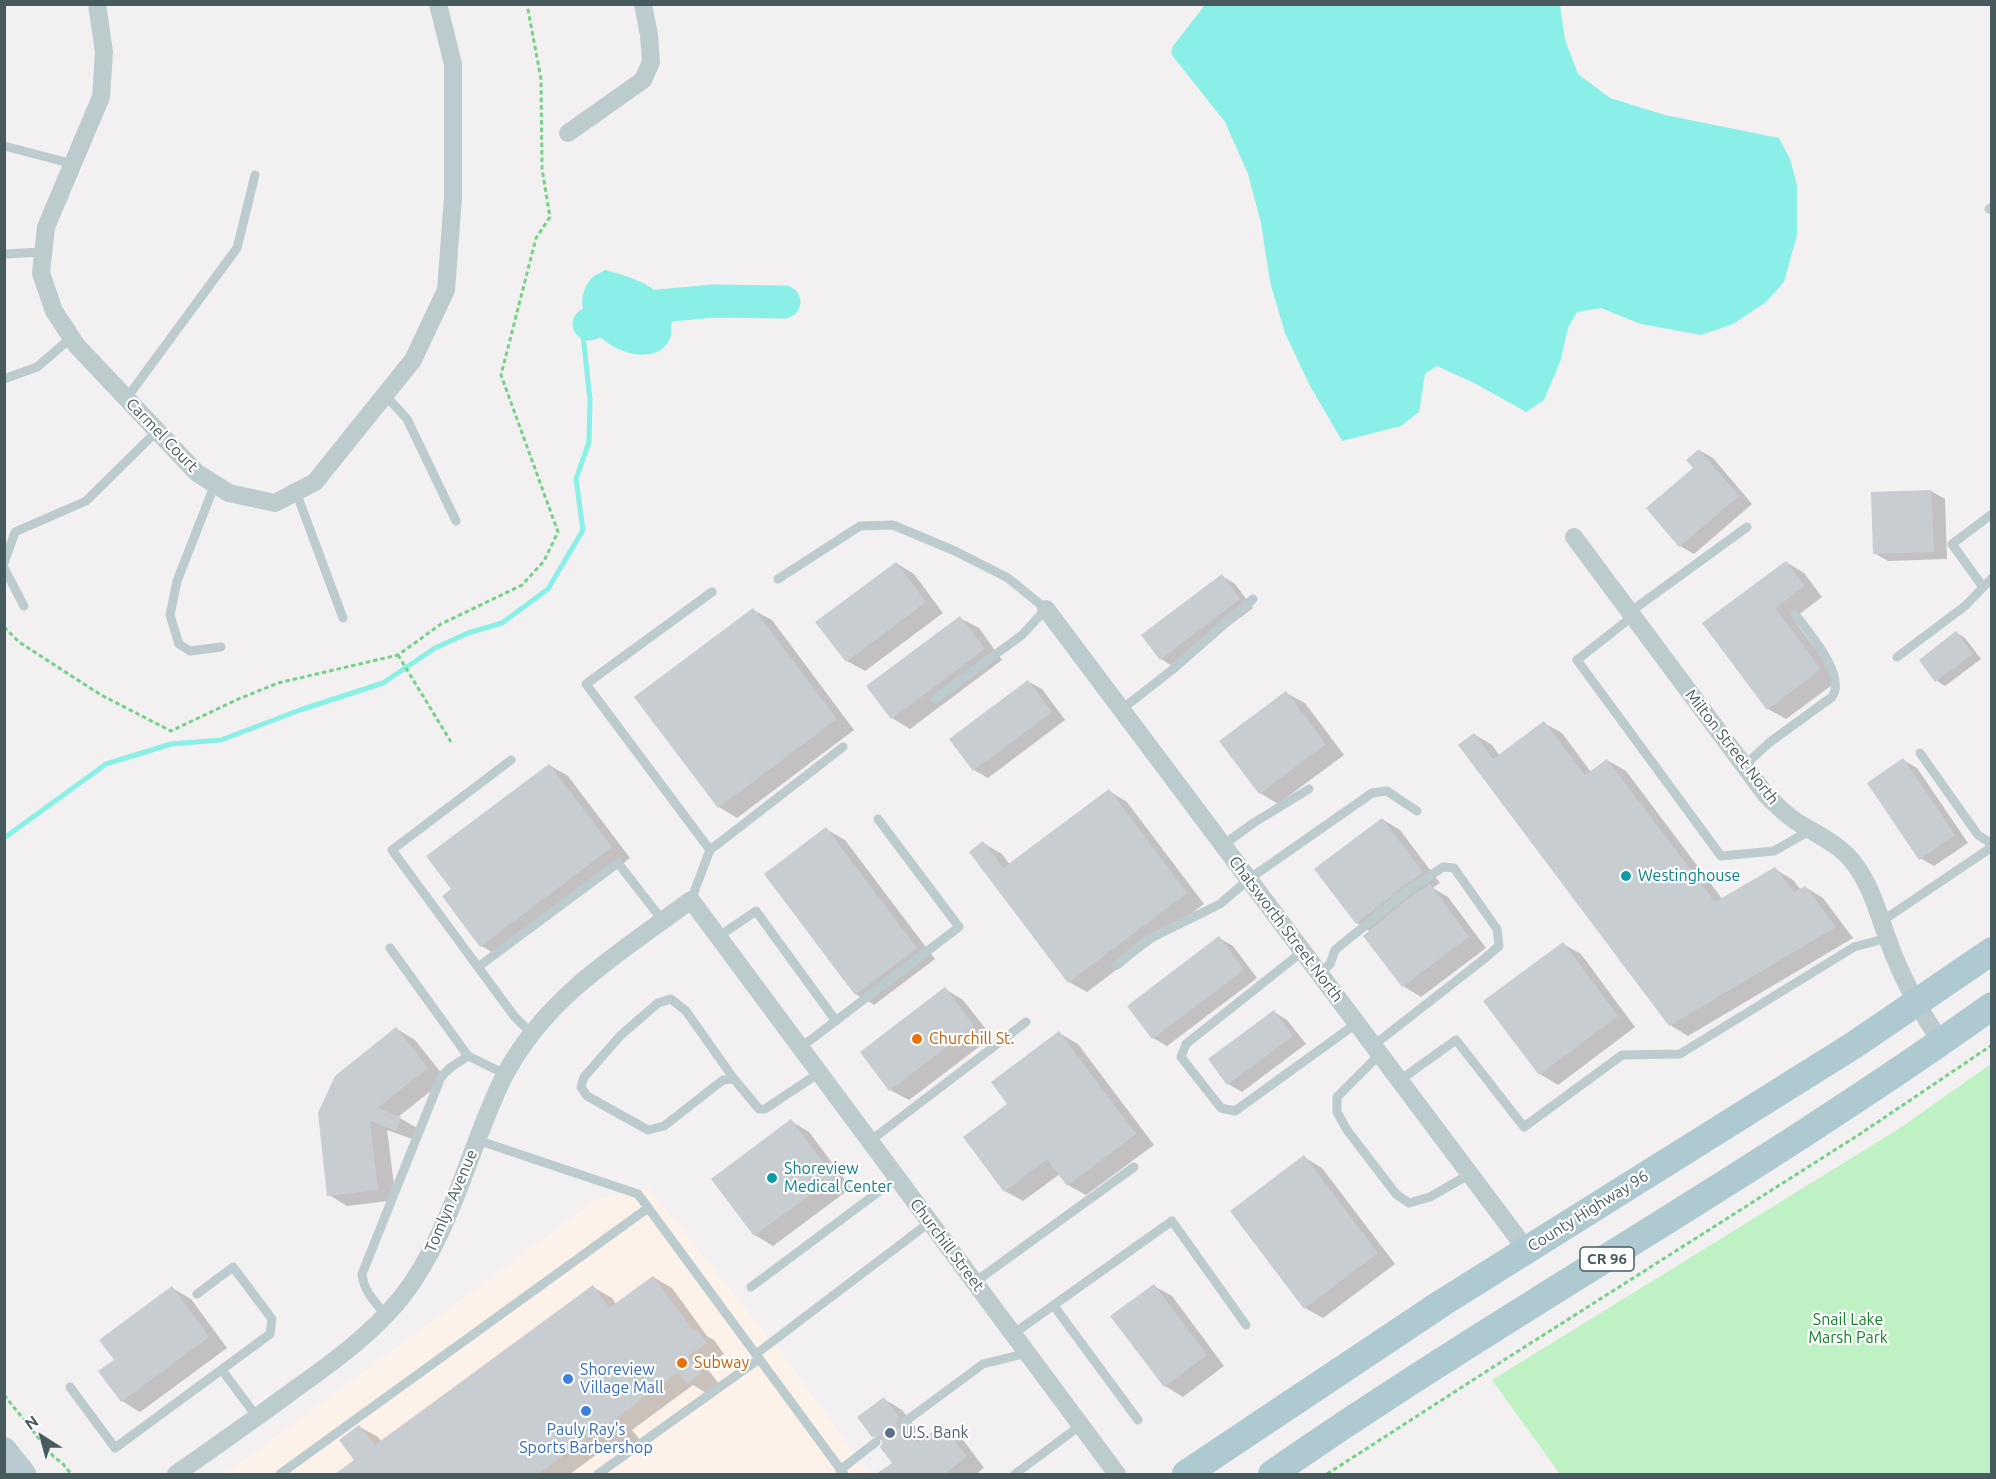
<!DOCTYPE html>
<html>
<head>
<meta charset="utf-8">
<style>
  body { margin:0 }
  #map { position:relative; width:1996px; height:1479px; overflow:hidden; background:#f3f0f1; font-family:Ubuntu,sans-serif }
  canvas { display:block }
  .frame { position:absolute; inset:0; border:6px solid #475b5f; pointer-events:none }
  .north { position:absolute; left:12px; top:1407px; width:60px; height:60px; -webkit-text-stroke:4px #fff; paint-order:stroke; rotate:324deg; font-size:16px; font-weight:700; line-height:24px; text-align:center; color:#475b5f }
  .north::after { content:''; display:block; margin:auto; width:21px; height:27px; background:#475b5f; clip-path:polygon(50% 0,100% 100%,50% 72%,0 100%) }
</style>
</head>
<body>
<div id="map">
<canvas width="1996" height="1479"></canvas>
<div class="frame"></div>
<div class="north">N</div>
</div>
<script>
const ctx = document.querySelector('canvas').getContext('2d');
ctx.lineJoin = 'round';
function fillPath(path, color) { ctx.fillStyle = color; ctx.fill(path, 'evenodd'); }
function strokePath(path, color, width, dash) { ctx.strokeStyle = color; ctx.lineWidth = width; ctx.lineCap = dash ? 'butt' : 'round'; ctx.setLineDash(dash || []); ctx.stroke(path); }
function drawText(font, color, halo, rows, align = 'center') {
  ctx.font = font + ' Ubuntu,sans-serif'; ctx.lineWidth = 4.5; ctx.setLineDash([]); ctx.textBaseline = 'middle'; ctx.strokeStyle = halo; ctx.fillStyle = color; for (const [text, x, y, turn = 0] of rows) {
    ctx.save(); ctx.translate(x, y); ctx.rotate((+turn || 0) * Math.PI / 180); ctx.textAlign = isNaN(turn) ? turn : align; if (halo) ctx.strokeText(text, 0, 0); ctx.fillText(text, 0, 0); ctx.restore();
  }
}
const commercial = new Path2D(`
  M649 1189 783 1355 869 1474H225L599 1198Z`);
const green = new Path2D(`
  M1991 1064V1474H1560L1492 1380 1897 1130Z`);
const water = new Path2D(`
  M1205 5H1560L1565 40 1578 74 1610 98 1665 115 1779 138 1790 159 1797 185V235L1784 282 1766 302 1733 324 1701 335 1641 324 1601 308 1577 312 1568 328 1560 362 1544 400 1526 412 1476 384 1437 366 1425 374 1419 412 1401 426 1342 441 1309 384 1285 333 1270 282 1261 223 1248 174 1225 122 1171 54 1173 46Z
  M605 270C639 279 678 291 671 334 670 343 662 351 654 353 617 364 562 317 590 280 593 276 600 273 605 270Z`);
const shadow = new Path2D(`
  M1699 450 1713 458 1752 504 1694 554 1680 546Z
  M1931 491 1945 499 1947 559 1888 561 1874 553Z
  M1786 562 1804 573 1822 597 1793 619 1839 680 1786 719 1768 709 1704 624Z
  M896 563 914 574 943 613 865 671 847 661Z
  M1222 576 1235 584 1253 608 1174 667 1161 659Z
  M753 610 772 620 854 730 737 818 719 807 636 697Z
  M960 618 979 628 1002 660 910 729 892 718Z
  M1957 633 1965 638 1981 659 1945 686 1937 681Z
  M1029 682 1042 689 1065 720 988 778 974 770Z
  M1286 693 1305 703 1344 755 1278 804 1260 793Z
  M1544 723 1562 733 1591 772 1607 760 1626 771 1723 900 1775 869 1793 880 1801 890 1805 887 1823 898 1853 938 1688 1036 1670 1025 1474 734 1492 745 1500 756Z
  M1903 760 1917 768 1968 843 1934 866 1920 858Z
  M549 765 568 776 630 858 499 956 481 946 453 890Z
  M1109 791 1127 802 1204 904 1087 992 1069 982 983 843 1002 854 1010 865Z
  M1382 819 1400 830 1440 883 1433 888 1448 897 1486 948 1421 997 1403 986 1371 932 1357 923Z
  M826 829 845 840 935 959 874 1005 856 994Z
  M1219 938 1233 946 1257 978 1167 1046 1153 1038Z
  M1563 944 1581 954 1635 1027 1558 1085 1540 1074Z
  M945 989 963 1000 992 1037 909 1100 890 1090Z
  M1274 1012 1287 1020 1306 1044 1242 1092 1228 1084Z
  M397 1029 415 1040 446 1079 398 1117 419 1129 415 1140 387 1130 396 1200 347 1206 329 1195Z
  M1059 1033 1078 1044 1154 1145 1086 1195 1068 1185 1060 1174 1023 1201 1005 1191 1009 1104Z
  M791 1121 809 1132 851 1188 773 1246 755 1235Z
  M1304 1157 1322 1168 1395 1264 1323 1318 1305 1308Z
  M653 1277 672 1288 707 1336 714 1340 724 1354 706 1367 719 1384 706 1393 693 1385 632 1430 641 1441 629 1449 615 1441 570 1474H337L356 1461 360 1427 378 1437 382 1442 593 1287 612 1298 616 1304Z
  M1154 1286 1172 1296 1224 1366 1183 1397 1165 1386Z
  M172 1288 191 1299 227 1348 140 1412 122 1401 116 1360Z
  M884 1399 902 1410 917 1429 914 1434 924 1440 942 1426 961 1437 984 1468 976 1474H883L881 1472 894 1463 884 1442 873 1435Z`);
const stream = new Path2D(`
  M4 838 106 764 171 744 221 740 300 710 383 683 435 648 468 633 502 623 548 589 583 530 576 479 589 442 590 400 583 335 589 324`);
const river = new Path2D(`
  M589 324 627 309 714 301 784 302`);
const building = new Path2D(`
  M1699 449 1739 496 1679 547 1646 508 1693 468 1686 460Z
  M1931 490 1934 552 1873 554 1871 492Z
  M1786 561 1805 586 1775 608 1821 669 1767 710 1702 623Z
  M896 562 926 602 846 662 815 622Z
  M1222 574 1240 599 1160 660 1141 635Z
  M753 608 837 719 718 808 634 697Z
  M960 616 985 649 891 719 866 686Z
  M1956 631 1973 654 1935 682 1919 660Z
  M1028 680 1052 712 973 771 949 739Z
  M1286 691 1326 744 1259 794 1219 741Z
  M1544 721 1585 775 1607 759 1715 902 1775 867 1794 892 1805 886 1836 927 1669 1026 1458 745 1474 733 1493 759Z
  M1903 758 1955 835 1919 860 1867 783Z
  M549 764 612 847 480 947 442 896 451 889 426 856Z
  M1109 789 1187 893 1068 983 969 852 983 841 1003 868Z
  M1382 818 1422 871V873L1402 887 1356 924 1314 869Z
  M826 827 917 948 855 995 764 874Z
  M1430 884 1469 937 1402 987 1363 936 1410 897Z
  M1219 936 1244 970 1152 1039 1127 1006Z
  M1563 942 1618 1016 1539 1075 1483 1001Z
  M945 987 974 1026 889 1091 860 1052Z
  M1274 1010 1293 1036 1227 1085 1208 1059Z
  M396 1027 428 1068 377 1108 401 1117 396 1131 370 1121 378 1190 327 1196 318 1113 335 1076Z
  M1059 1031 1136 1134 1067 1186 1047 1159 1004 1192 963 1137 1007 1104 991 1082Z
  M791 1119 834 1177 754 1236 711 1179Z
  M1304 1155 1378 1253 1304 1309 1230 1211Z
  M653 1276 693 1330 696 1328 707 1343 688 1356 701 1373 687 1384 678 1372 615 1419 623 1430 610 1440 601 1428 538 1474H335L354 1460 339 1440 359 1425 375 1445 593 1285 609 1308Z
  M1154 1284 1207 1355 1164 1387 1110 1316Z
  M172 1286 209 1337 121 1402 98 1371 114 1360 99 1340Z
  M884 1397 899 1417 896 1423 898 1427 903 1430 907 1428 918 1443 942 1424 967 1457 944 1474H876L892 1463 880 1447 882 1444V1438L878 1436 872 1437 857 1417Z`);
const path = new Path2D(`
  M4 627 19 642 101 695 171 731 236 700 278 683 398 655 441 624 522 585 544 561 558 532 501 375 536 238 550 217 542 169 541 79 527 4
  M398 655 451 742
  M4 1395 53 1456 63 1464 71 1474
  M1327 1474 1501 1362 1860 1134 1992 1045`);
const service = new Path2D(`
  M4 146 73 164
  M1989 209 1992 207
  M4 254 43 252
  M4 379 37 367 71 338
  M385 395 407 419 456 521
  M126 399 237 248 255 175
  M215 484 177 581 170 615 179 644 190 651 221 647
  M296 492 343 618
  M4 563 15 532 86 501 157 431
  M4 568 24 606
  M778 579 860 526 893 525 955 551 1008 578 1046 609 1022 635 935 699
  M1983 587 1952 544 1992 514
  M1630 612 1747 527
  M1633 616 1577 660 1721 856 1774 851 1811 830
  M1897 657 1965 606 1992 578
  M1122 709 1172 670 1253 599
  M1920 753 1978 835 1992 844
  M511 760 392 850 514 1016 531 1033
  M1744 766 1770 742 1832 697C1847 675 1808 632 1795 614
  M1223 845 1255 822 1309 789
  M710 850 843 747
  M691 900 710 850 586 684 712 592
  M1882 921 1992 847
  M718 937 756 911 836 1021
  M390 948 468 1056
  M1303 951 1186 1044 1181 1057 1221 1108 1235 1111 1357 1023
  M1117 965 1147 940 1220 904 1249 879 1372 793 1387 791 1417 811
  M478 967 618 863 663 921
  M1320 974 1330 964 1335 950 1406 892 1443 867 1454 868 1497 929 1499 946 1484 959 1374 1045
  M800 1048 959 927 878 819
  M1380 1054 1337 1097V1112L1347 1130 1396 1194 1409 1203 1430 1197 1470 1174
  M734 1079 686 1011 671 999 658 1003 621 1035 584 1077 581 1087 587 1096 648 1130 664 1126 723 1080 734 1079 759 1109H765L819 1073
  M1400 1080 1456 1040 1524 1127 1622 1055 1680 1054 1854 947 1887 938
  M477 1140 638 1194 844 1474
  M870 1141 1026 1022
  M975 1282 1134 1167
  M751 1287 897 1178
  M1054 1306 1138 1420
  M386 1315C375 1302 364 1292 362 1274L441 1077 450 1068 468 1056 505 1074
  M1013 1334 1172 1221 1246 1325
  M756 1354 930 1222
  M222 1370 257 1417
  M70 1387 115 1448 270 1334 272 1319 233 1267 197 1294
  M903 1423 983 1364 1027 1353
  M840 1470 876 1442
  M280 1474 648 1208
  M598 1474 759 1359
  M1015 1474 1081 1425`);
const minor = new Path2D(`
  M97 4 104 52 101 97 46 227 41 273 54 311 77 346 197 473 229 493 275 503 315 482 413 360 446 290 453 198V64L438 4
  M568 133 643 80 651 62 649 35 643 4
  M1574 537 1766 795C1776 805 1785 814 1797 822 1816 834 1839 844 1853 862 1875 890 1881 926 1895 958 1907 988 1923 1015 1941 1042
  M1046 609 1526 1249
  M176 1474C215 1447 253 1420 291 1392 330 1364 370 1336 401 1298 439 1250 459 1187 481 1130 490 1108 498 1085 511 1064 554 991 624 950 691 900L1117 1474`);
const secondary = new Path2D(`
  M4 1450 23 1474`);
const primary = new Path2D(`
  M1186 1474 1442 1303 1854 1045 1992 951
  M1272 1474C1507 1311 1759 1173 1992 1006`);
const markers = [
  [1626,876,6,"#0f9aa8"],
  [917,1039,6,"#e8710a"],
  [772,1178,6,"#0f9aa8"],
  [682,1363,6,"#e8710a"],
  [568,1379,6,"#3f7fe0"],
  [586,1411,6,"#3f7fe0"],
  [890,1433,6,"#5c6f8a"]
];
const shields = [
  [1607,1259,54]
];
const shieldNames = [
  ["CR 96",1607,1259]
];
const streetNames = [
  ["Carmel Court",162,435,46],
  ["Milton Street North",1732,747,52],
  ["Chatsworth Street North",1286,929,53],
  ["Tomlyn Avenue",451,1201,-67],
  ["County Highway 96",1588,1211,-32],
  ["Churchill Street",947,1245,53]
];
const cultureNames = [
  ["Westinghouse",1638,876],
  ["Shoreview",784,1169],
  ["Medical Center",784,1187]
];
const foodNames = [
  ["Churchill St.",929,1039],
  ["Subway",694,1363]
];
const parkNames = [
  ["Snail Lake",1848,1320],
  ["Marsh Park",1848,1338]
];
const shopNames = [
  ["Shoreview",580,1370],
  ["Village Mall",580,1388],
  ["Pauly Ray's",586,1430,"center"],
  ["Sports Barbershop",586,1448,"center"]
];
const serviceNames = [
  ["U.S. Bank",902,1433]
];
fillPath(commercial, '#fdf2ea');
fillPath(green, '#bef1c3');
fillPath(water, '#8aefe6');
fillPath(shadow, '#0003');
strokePath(stream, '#8aefe6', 5);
strokePath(river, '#8aefe6', 33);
fillPath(building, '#c7cdd0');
strokePath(path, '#75d188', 3, [4.5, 3]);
strokePath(service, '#bbcbce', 9);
strokePath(minor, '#bbcbce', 18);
strokePath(secondary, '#b9cbd0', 26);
strokePath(primary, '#afc9d0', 28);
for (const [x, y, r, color] of markers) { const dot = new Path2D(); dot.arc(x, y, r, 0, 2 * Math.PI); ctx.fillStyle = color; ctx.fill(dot); strokePath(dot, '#fff', 2); }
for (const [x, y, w] of shields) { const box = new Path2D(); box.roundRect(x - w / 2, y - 12, w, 24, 4.5); ctx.fillStyle = '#fff'; ctx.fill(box); strokePath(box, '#475b5f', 1.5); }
drawText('bold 15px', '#475b5f', null, shieldNames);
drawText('16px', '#475b5f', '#fff', streetNames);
drawText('16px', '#0d838f', '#fff', cultureNames, 'left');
drawText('16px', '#c56008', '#fff', foodNames, 'left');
drawText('16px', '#14842b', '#fff', parkNames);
drawText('16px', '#366cbe', '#fff', shopNames, 'left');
drawText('16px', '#4e5e75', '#fff', serviceNames, 'left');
</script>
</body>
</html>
